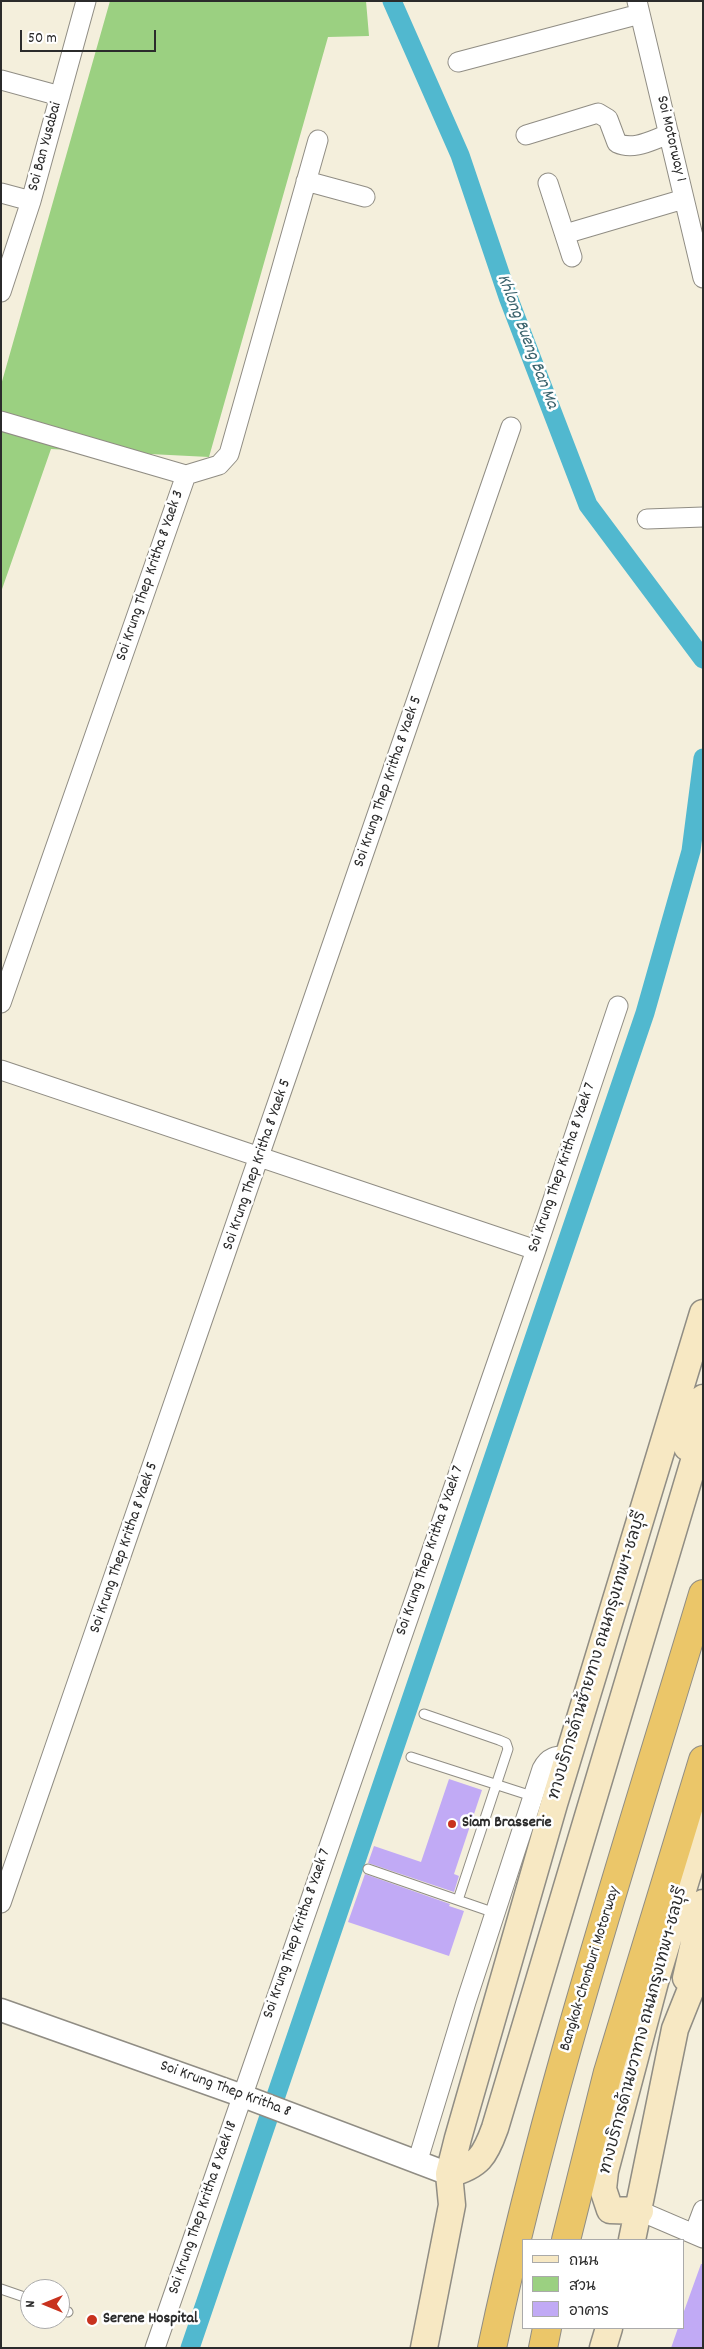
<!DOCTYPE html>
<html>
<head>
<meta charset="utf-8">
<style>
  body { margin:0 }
  #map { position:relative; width:704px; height:2349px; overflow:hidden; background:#f4efdc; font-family:Dekko,"Playpen Sans Thai",sans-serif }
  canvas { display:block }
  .frame { position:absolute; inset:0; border:2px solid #2b2b2b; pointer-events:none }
  .legend { position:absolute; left:522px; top:2239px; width:162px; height:90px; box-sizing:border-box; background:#fff; border:1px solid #aaa; margin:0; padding:6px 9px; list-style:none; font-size:15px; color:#2b2b2b }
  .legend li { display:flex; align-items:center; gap:10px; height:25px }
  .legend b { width:25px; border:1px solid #aaa }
  .north { position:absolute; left:20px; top:2279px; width:50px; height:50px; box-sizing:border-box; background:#fff; border:1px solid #aaa; border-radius:50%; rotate:270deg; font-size:14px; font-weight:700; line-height:20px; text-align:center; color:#2b2b2b }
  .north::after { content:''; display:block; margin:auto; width:18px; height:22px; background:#c8321e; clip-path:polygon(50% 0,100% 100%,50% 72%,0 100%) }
  .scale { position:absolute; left:20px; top:30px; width:136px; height:22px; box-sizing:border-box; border:2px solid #2b2b2b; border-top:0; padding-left:6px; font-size:15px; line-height:18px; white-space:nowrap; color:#2b2b2b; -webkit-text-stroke:4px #fff; paint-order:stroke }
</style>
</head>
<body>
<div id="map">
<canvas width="704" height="2349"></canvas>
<div class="frame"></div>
<ul class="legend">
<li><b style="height:6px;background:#f7e8c3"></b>ถนน</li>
<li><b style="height:14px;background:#9bd081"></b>สวน</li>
<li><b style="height:14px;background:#c1aaf5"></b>อาคาร</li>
</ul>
<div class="north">N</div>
<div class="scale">50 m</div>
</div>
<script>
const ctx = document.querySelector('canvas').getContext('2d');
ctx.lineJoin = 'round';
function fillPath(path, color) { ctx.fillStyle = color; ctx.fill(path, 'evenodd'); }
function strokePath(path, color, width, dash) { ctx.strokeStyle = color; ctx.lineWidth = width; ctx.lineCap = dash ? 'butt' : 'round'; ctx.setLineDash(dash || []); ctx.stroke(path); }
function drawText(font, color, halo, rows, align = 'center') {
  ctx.font = font + ' Dekko,"Playpen Sans Thai",sans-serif'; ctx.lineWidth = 5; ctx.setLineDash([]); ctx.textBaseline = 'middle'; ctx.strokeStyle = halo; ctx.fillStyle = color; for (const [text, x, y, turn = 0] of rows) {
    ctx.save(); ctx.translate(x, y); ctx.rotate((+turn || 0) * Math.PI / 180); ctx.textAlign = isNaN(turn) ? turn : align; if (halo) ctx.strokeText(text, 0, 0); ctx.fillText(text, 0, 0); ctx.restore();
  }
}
const green = new Path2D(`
  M110 1H366L369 36 328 37 209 457 51 449 1 592V385Z`);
const canal = new Path2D(`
  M392 1 460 155 508 297 588 505 703 659
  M190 2348 645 1013 691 851 703 758`);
const building = new Path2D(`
  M449 1779 482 1790 454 1874 459 1876 454 1892 368 1863 374 1846 421 1862Z
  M365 1874 450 1904 449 1906 464 1911 449 1956 348 1922Z
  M701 2264H703V2348H671L678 2328H683V2314Z`);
const service = new Path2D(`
  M424 1714 499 1740 506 1743 508 1749 458 1900
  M411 1757 535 1797
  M368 1869 495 1913
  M1 2289 30 2299
  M60 2309 68 2312`);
const minor = new Path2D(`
  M637 1 703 278
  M458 62 640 14
  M1 80 60 96
  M526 135 598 113 608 119 617 143C634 151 652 140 669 134
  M306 181 365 197
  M548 183 572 257
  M1 193 31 201
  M565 234 684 199
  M1 292 31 201 86 1
  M1 421 186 475
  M647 519 703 517
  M1 1003 186 475 219 465 229 454 318 140
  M1 1070 536 1250
  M1 1903 511 427
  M417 2163 466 2002 542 1769C548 1757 556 1755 569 1756
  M640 2211 703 2238
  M694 2234 703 2210
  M155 2348 536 1250 618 1006`);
const tertiary = new Path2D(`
  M1 2010 243 2096 449 2174`);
const secondary = new Path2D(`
  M687 1447 703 1398
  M686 1978 703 1903
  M449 2174C479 2166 485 2156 495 2128L703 1431
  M640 2211 610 2210 603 2189 605 2171 655 1982 703 1824
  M632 2240 675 2029 703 1959
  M424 2348 452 2205 449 2174 458 2138 554 1804 703 1313
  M603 2348 609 2328`);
const motorway = new Path2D(`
  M566 2240 608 2072 703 1760
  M492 2348C546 2093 628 1844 703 1594
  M543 2348 547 2328`);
const markers = [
  [452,1824,5,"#c8321e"],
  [92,2320,6,"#c8321e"]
];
const streetNames = [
  ["Soi Motorway 1",670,139,77],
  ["Soi Ban Yusabai",46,147,-75],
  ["Soi Krung Thep Kritha 8 Yaek 3",151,576,-71],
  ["Soi Krung Thep Kritha 8 Yaek 5",389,782,-71],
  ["Soi Krung Thep Kritha 8 Yaek 5",258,1165,-71],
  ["Soi Krung Thep Kritha 8 Yaek 7",563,1168,-71],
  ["Soi Krung Thep Kritha 8 Yaek 5",125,1548,-71],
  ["Soi Krung Thep Kritha 8 Yaek 7",431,1551,-71],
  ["ทางบริการด้านซ้ายทาง ถนนกรุงเทพฯ-ชลบุรี",599,1656,-73],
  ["Soi Krung Thep Kritha 8 Yaek 7",298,1934,-71],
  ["Bangkok-Chonburi Motorway",591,1969,-73],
  ["ทางบริการด้านขวาทาง ถนนกรุงเทพฯ-ชลบุรี",645,2031,-75],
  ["Soi Krung Thep Kritha 8",225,2090,20],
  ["Soi Krung Thep Kritha 8 Yaek 18",204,2208,-71]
];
const poiNames = [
  ["Siam Brasserie",462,1824],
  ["Serene Hospital",103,2320]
];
const waterNames = [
  ["Khlong Bueng Ban Ma",526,342,69]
];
fillPath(green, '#9bd081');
strokePath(canal, '#51b8cf', 19);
fillPath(building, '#c1aaf5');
strokePath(service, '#908d84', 11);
strokePath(minor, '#908d84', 21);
strokePath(tertiary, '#908d84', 25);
strokePath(secondary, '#908d84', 29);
strokePath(motorway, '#908d84', 30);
strokePath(service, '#fff', 9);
strokePath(minor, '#fff', 19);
strokePath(tertiary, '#fff', 22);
strokePath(secondary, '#f7e8c3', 26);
strokePath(motorway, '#ebc669', 28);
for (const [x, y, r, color] of markers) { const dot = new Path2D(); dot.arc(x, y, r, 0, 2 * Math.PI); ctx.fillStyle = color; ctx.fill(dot); strokePath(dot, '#fff', 2); }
drawText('16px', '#2b2b2b', '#fff', streetNames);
drawText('bold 16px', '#2b2b2b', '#fff', poiNames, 'left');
drawText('italic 18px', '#3a636d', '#fff', waterNames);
</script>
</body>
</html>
